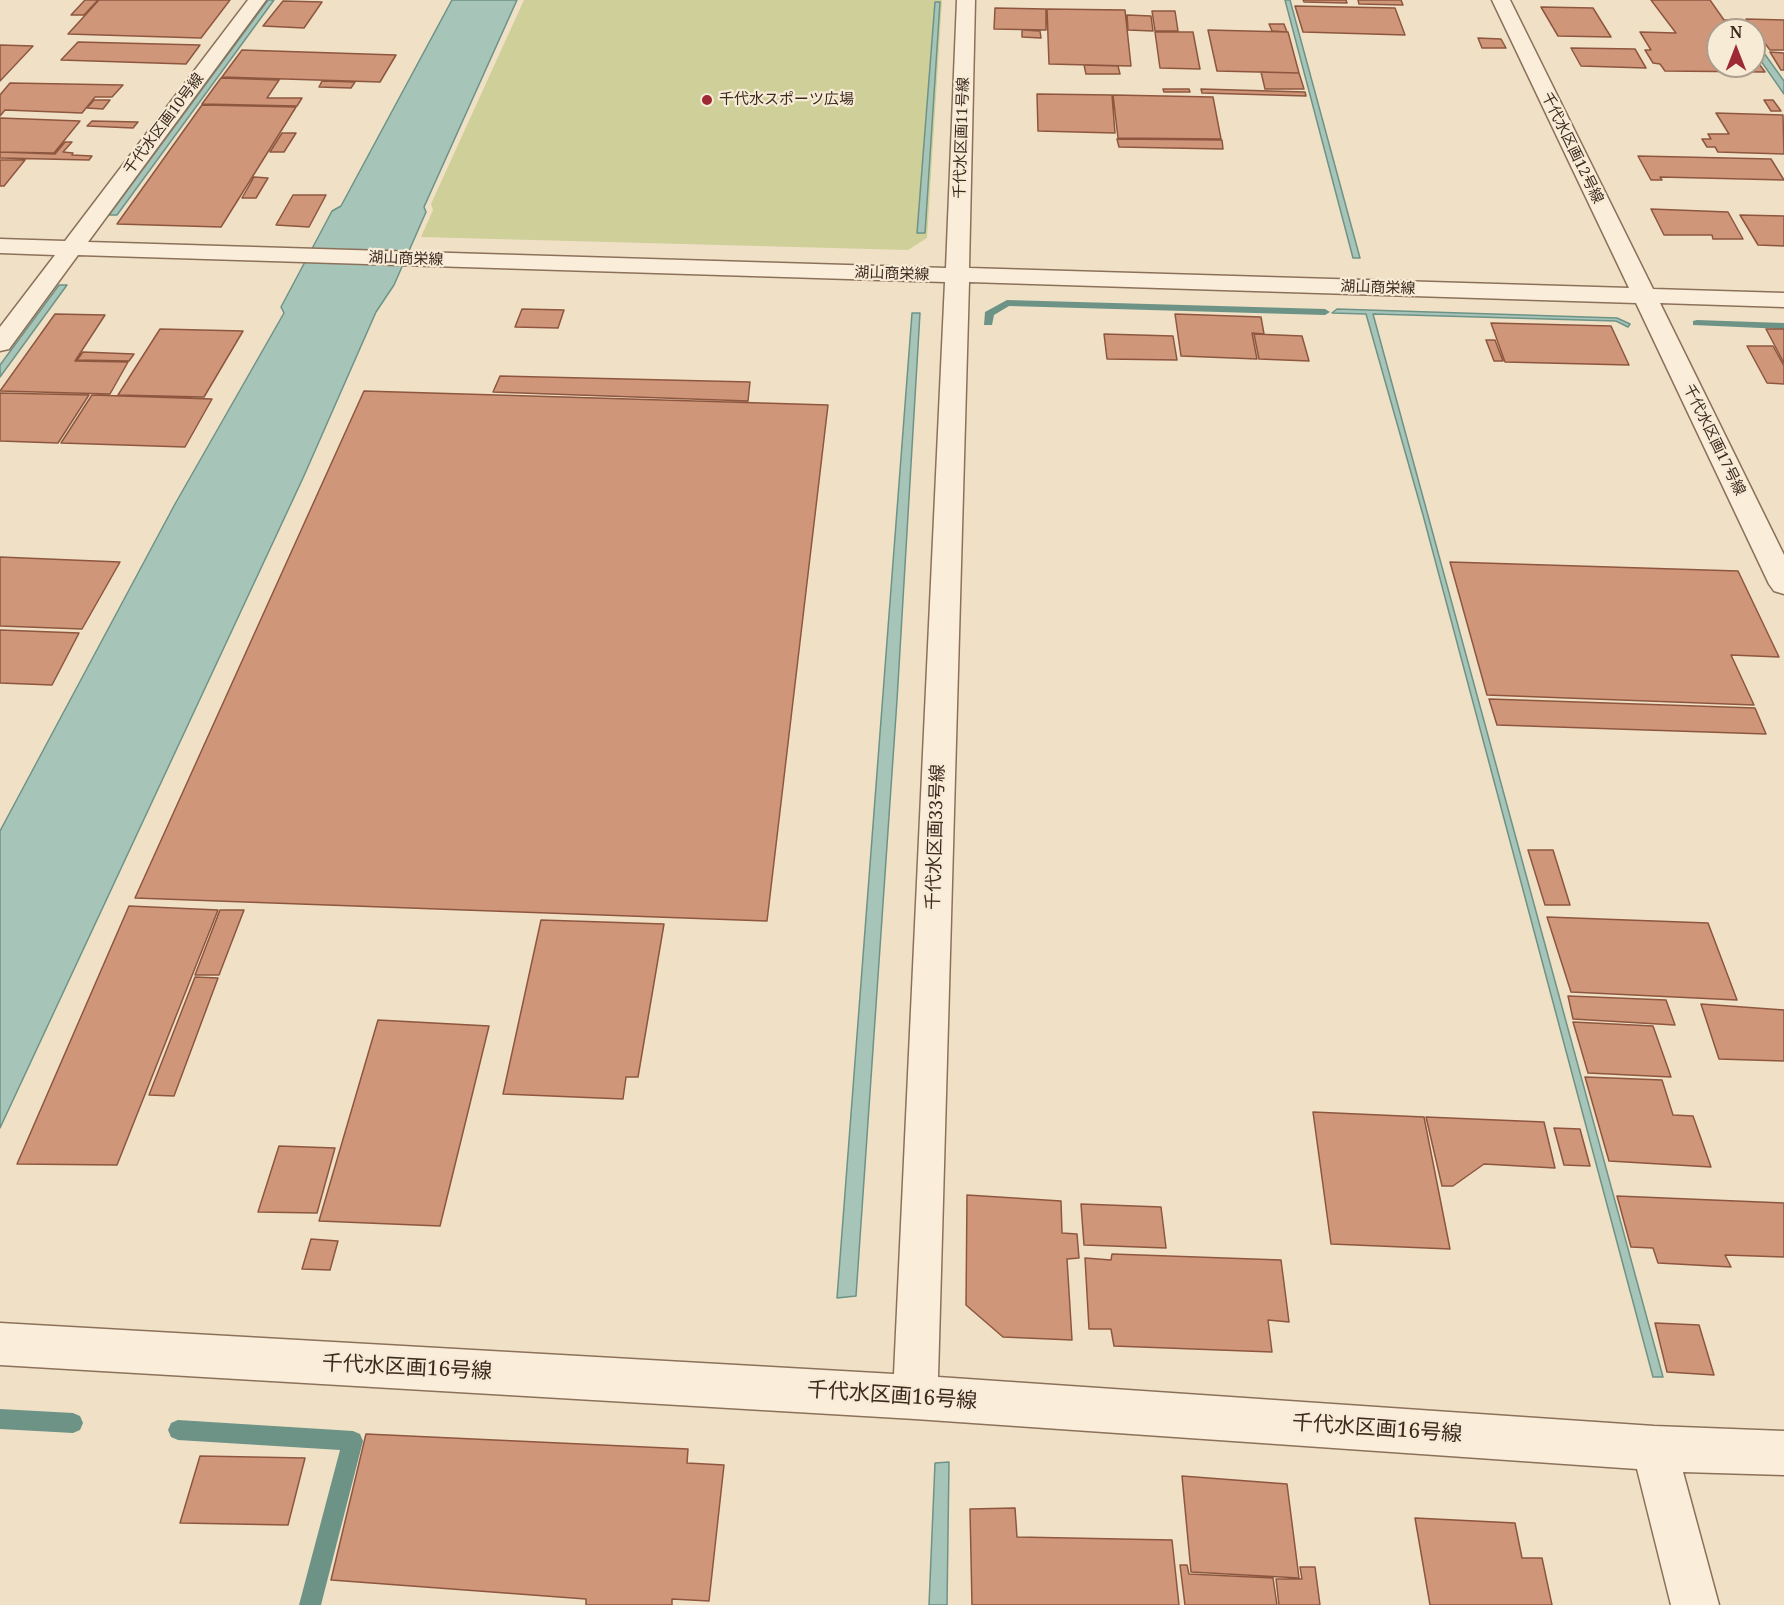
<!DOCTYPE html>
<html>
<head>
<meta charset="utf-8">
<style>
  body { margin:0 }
  #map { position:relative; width:1784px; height:1605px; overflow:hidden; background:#f0e0c6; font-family:"Noto Serif",serif }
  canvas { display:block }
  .north { position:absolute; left:1706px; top:18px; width:60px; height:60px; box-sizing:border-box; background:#f7ebd6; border:2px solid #ac9e8d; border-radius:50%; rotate:0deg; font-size:16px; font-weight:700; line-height:24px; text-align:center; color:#3c2a1f }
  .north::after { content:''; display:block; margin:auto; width:21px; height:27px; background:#9e2833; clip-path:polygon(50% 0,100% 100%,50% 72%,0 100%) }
</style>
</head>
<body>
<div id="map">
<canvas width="1784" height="1605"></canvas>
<div class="north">N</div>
</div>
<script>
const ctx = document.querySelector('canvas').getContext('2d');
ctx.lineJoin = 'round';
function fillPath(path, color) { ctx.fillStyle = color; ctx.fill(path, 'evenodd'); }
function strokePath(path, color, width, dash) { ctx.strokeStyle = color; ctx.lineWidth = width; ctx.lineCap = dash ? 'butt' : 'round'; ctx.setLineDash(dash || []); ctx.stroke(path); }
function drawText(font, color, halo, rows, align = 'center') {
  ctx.font = font + ' "Noto Serif","Noto Sans JP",serif'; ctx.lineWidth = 4.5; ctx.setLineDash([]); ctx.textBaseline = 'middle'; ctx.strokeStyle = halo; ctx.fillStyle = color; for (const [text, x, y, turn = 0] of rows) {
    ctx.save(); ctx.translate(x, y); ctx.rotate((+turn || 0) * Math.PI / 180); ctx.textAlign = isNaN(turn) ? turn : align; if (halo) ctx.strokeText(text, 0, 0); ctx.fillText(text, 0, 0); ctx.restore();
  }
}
const green = new Path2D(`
  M524 0H942L927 238 908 250 421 237 433 210 431 204Z`);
const water = new Path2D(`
  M268 0H274L117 215H109Z
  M452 0H517L424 207 426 212 394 285 376 312 303 478 0 1128V831L175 504 284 313 281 307 332 211 341 206Z
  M1285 0H1290L1360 258H1353Z
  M935 2H940L925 233H917Z
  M1754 39 1784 81V94L1754 51Z
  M59 285H67L0 377V365Z
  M1337 309 1617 318 1630 324 1628 327 1616 321 1373 314 1663 1377H1653L1423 515 1366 314 1332 313Z
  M912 313H920L897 700 856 1296 837 1298Z
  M949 1462 947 1605H929L935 1463Z`);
const stream = new Path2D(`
  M1007 300 1325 309 1330 312 1325 315 1009 306 994 315 992 325H984L985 312Z
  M1697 320 1784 323V329L1693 325V321Z
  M0 1409 73 1413 80 1416 83 1423 80 1430 73 1433 0 1429Z
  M178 1420 353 1431 360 1434 363 1441 321 1605H299L340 1450 178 1440 171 1437 168 1430 171 1423Z`);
const building = new Path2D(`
  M85 0H98L84 15H71Z
  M99 0H230L201 38 68 34Z
  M1303 0H1346L1347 3 1304 2Z
  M1358 0H1401L1403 5 1359 4Z
  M1651 0H1710L1724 20H1728L1735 30H1718V66H1754V57L1765 72 1665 71 1660 64 1653 63 1645 50H1651L1640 32 1676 33Z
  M283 1 322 2 304 28 263 26Z
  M1295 6 1395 8 1405 35 1303 32Z
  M1541 7 1593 8 1611 37 1558 36Z
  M995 8 1046 9V30L994 29Z
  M1047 9 1125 10 1131 66 1049 64Z
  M1152 11H1175L1178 31H1155Z
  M1127 15 1151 16 1153 31 1128 30Z
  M1746 19 1784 20V50H1770Z
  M1269 24H1284L1287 32 1272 31Z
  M1022 30 1040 31 1041 38 1022 37Z
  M1208 30 1288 32 1299 73 1217 71Z
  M1155 32H1193L1200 69 1160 68Z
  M1478 38 1501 39 1506 48H1482Z
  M78 42 200 45 186 64 61 60Z
  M0 45 33 46 0 81Z
  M1571 48 1635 49 1646 68 1581 66Z
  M242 50 396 55 380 82 222 77Z
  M1770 52 1784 53V70H1781Z
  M1084 65 1118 66 1120 74H1086Z
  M1261 72 1299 73 1304 89H1265Z
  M221 78 279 80 267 98H302L297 106 202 104Z
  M322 81 355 82 351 88 319 87Z
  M10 83 123 85 112 97H95L82 113 5 110 0 116V95Z
  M1163 89H1189L1190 92H1164Z
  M1201 89 1305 92 1306 96 1202 93Z
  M1037 94 1112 95 1115 133 1038 131Z
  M1113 95 1213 97 1221 139 1118 138Z
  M94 100H110L103 109 87 108Z
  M1764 100H1773L1781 111H1771Z
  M202 105 296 107 221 227 117 224Z
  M1716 113 1783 115 1784 154 1718 152 1715 147H1707L1702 139H1711L1708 134H1729Z
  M0 118 80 121 54 153 0 152Z
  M92 121 138 122 133 128 87 126Z
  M282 133H296L284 152H270Z
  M1117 139 1222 140 1223 149 1119 147Z
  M65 142H72L63 152 73 153 72 155 92 156 89 160 0 158V152L55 154Z
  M1638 156 1771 159 1784 180 1660 177 1662 180H1651Z
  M0 160H25L4 186H0Z
  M254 177 268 178 256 198H242Z
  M293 195H326L309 227 276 225Z
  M1651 209 1728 212 1743 239H1713L1712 235H1664Z
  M1740 215 1784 216V246L1758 245Z
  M522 309 564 310 558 328 515 327Z
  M55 314 105 315 75 361 128 362 110 394 0 391Z
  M1175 314 1261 317 1264 334 1252 333 1257 359 1181 356Z
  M1491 323 1611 326 1629 365 1505 362Z
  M160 329 243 331 204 397 118 395Z
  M1766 329H1784V363Z
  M1104 334 1173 336 1177 360 1107 359Z
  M1254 334 1302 336 1309 361 1259 359Z
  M1486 340H1495L1503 361H1494Z
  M1747 346H1773L1784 366V384L1767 383Z
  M83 352 134 354 129 361 77 360Z
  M500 376 750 382 748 401 493 392Z
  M364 391 828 405 767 921 135 898Z
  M0 393 89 395 58 443 0 441Z
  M92 395 212 399 185 447 61 443Z
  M0 557 120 562 82 629 0 626Z
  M1450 562 1738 571 1779 657 1731 655 1754 705 1487 695Z
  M0 630 79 633 52 685 0 683Z
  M1489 699 1755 708 1766 734 1497 725Z
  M1528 850H1553L1570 905H1545Z
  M129 906 218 910 117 1165 17 1164Z
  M220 910H244L219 975H195Z
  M1547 917 1708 923 1737 1000 1571 992Z
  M541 920 664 924 638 1077H626L623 1099 503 1094Z
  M195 977 218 978 174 1096 149 1095Z
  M1568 996 1666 1000 1675 1025 1573 1019Z
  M1701 1004 1784 1010V1061L1719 1059Z
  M378 1020 489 1026 440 1226 319 1221Z
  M1573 1022 1653 1026 1671 1077 1588 1073Z
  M1585 1077 1662 1080 1673 1115 1693 1116 1711 1167 1609 1161Z
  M1313 1112 1424 1117 1450 1249 1331 1244Z
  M1426 1117 1544 1122 1555 1168 1484 1164 1453 1186H1442Z
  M1554 1128 1580 1129 1590 1166 1564 1165Z
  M279 1146 335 1148 317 1213 258 1212Z
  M967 1195 1061 1201 1062 1233 1077 1234 1079 1258 1067 1259 1072 1340 1003 1337 966 1305Z
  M1617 1196 1784 1203V1257L1725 1255 1731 1267 1658 1263 1653 1248 1631 1247Z
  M1081 1204 1161 1207 1166 1248 1084 1245Z
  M311 1239 338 1241 330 1270 302 1269Z
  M1112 1254 1281 1260 1289 1322 1268 1320 1272 1352 1114 1346 1111 1329H1089L1085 1258 1111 1260Z
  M1655 1323 1699 1325 1714 1375 1667 1372Z
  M366 1434 688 1449 687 1463 724 1465 709 1601 672 1599V1605H586V1599L331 1580Z
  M200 1456 305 1458 288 1525 180 1523Z
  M1182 1476 1287 1484 1299 1578 1191 1572Z
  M1015 1508 1017 1537 1172 1540 1179 1605H972L970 1509Z
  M1415 1518 1515 1523 1522 1558H1542L1552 1605H1430Z
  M1180 1565H1187L1189 1574 1273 1578 1277 1605H1185Z
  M1300 1567H1315L1320 1605H1279L1276 1579H1302Z`);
const minor = new Path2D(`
  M248 0H266L88 242 946 268 957 0H975L969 268 1629 288 1492 0H1510L1653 289 1784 293V307L1660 303 1784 555V594L1774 591 1769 584 1636 303 969 282 938 1377 1654 1426 1784 1431V1475L1683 1472 1719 1605H1671L1637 1469 915 1419 0 1365V1323L894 1374 945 282 78 255 9 349 0 351V327L55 255 0 253V239L65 241Z`);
const markers = [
  [707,100,6,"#9e2833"]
];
const farPoinames = [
  ["千代水スポーツ広場",719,100]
];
const farStreetnames = [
  ["千代水区画10号線",164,124,-53],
  ["千代水区画11号線",962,138,-88],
  ["千代水区画12号線",1572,148,64],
  ["湖山商栄線",406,259,2],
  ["湖山商栄線",892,274,2],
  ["湖山商栄線",1378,288,2],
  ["千代水区画17号線",1714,440,64]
];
const streetNames = [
  ["千代水区画33号線",936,837,-88]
];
const nearStreetnames = [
  ["千代水区画16号線",407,1368,3],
  ["千代水区画16号線",892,1396,4],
  ["千代水区画16号線",1377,1429,4]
];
fillPath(green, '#cecf99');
fillPath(water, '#a7c4b9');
strokePath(water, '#6d9386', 1.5);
fillPath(stream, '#6d9386');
fillPath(building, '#d0967a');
strokePath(building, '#8d573f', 1.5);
strokePath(minor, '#8c715a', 3);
fillPath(minor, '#faeeda');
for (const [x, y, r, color] of markers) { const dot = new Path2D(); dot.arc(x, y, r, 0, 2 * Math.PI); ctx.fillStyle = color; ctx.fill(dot); strokePath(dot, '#f7ebd6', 2); }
drawText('15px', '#3c2a1f', '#f7ebd6', farPoinames, 'left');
drawText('15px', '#3c2a1f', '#f7ebd6', farStreetnames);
drawText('18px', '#3c2a1f', '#f7ebd6', streetNames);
drawText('21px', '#3c2a1f', '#f7ebd6', nearStreetnames);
</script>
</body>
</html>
